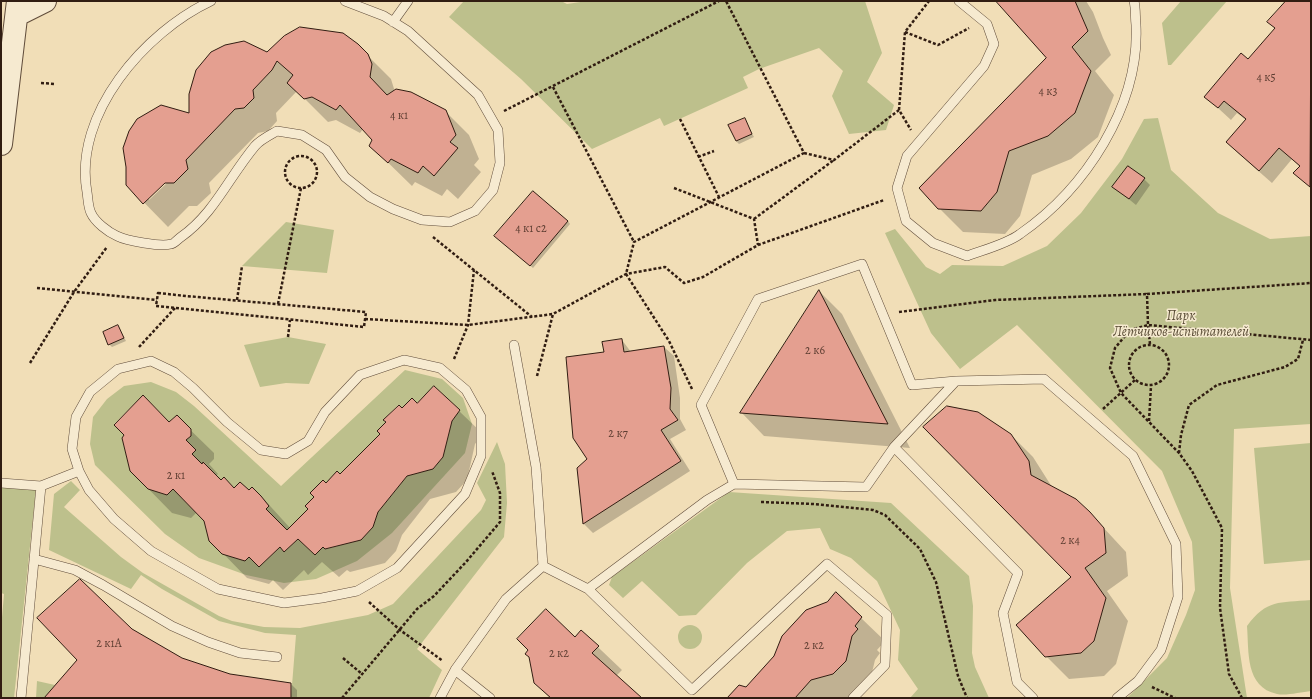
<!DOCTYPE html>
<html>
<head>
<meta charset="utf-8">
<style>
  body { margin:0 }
  #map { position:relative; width:1312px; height:699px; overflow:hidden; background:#f1deb7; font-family:Alegreya,serif }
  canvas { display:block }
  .frame { position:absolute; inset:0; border:2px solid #311d12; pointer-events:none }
</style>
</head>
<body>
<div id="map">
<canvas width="1312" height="699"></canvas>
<div class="frame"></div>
</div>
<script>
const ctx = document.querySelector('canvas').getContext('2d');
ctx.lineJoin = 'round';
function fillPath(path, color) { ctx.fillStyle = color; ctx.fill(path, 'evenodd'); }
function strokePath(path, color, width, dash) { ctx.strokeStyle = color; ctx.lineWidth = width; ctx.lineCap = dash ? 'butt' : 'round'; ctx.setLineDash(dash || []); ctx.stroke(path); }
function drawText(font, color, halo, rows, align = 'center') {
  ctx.font = font + ' Alegreya,serif'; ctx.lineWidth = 3; ctx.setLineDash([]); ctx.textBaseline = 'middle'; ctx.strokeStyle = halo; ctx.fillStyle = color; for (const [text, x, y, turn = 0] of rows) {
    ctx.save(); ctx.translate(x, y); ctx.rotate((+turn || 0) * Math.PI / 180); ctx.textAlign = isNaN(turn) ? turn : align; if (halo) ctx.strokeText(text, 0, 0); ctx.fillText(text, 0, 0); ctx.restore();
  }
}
const green = new Path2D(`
  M464 1H561L567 4 587 1H865L882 53 867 82 894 105 886 130 849 134 832 96 843 71 819 48 759 69 743 77 748 88 664 126 660 118 592 149 521 79 449 17Z
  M1181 1H1227L1171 65H1168L1162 23Z
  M1158 118 1171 170 1218 213 1270 239 1311 236V424L1234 429 1230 588 1247 698H1127L1167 658 1186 615 1195 590 1192 542 1162 471 1017 325 960 369 931 333 885 233 895 229 926 267 940 274 952 265 1003 266 1047 246 1081 213 1122 159 1144 119Z
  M286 222 334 230 327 273 242 266Z
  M288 337 326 344 309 384 286 383 260 387 244 345Z
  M405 370 442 379 463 398 472 424 465 453 392 533 357 561 316 579 284 583 246 575 199 558 165 534 95 465 90 444 93 417 107 399 124 386 151 382 176 392 194 406 281 486ZM434 386 460 410 452 421 443 457 433 469 407 476 378 512 373 527 361 540 326 549 323 547 315 555 298 539 284 552 280 547 259 567 249 557 245 561 222 554 209 541 204 521 173 489 167 495 148 489 130 471 122 438 124 435 114 424 143 395 169 422 177 415 191 429V436L186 440 192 454 202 464 204 462 221 480 224 477 234 488 249 490 252 488 261 496 269 506 266 509 287 530 308 509 305 506 314 497 310 493 323 480 326 483 337 472 340 474 380 434 377 431 386 422 383 420 398 405 402 408 412 398 417 403Z
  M497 442 505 464 507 503 504 537 417 649 442 670 429 698H291L296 635 265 633 219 621 162 589 141 575 131 589 49 550 54 494 71 481 80 490 64 507 121 557 143 573 219 616 232 621 264 627 300 628 368 615 393 604 481 510 486 500 477 483Z
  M1311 443V560L1264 564 1254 448Z
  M1 487 36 489 14 698H1V629L4 594 1 593Z
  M729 492 891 503 969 576 973 606 972 653 975 667 989 698H910L918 689 898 660 900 630 877 581 851 558 830 549 820 528 787 531 747 563 696 615 679 616 642 581 623 598 609 585 612 577Z
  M1311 600V691C1301 692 1286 696 1277 694 1245 687 1249 652 1247 626 1267 599 1279 603 1311 600Z
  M678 637a12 12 0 1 1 24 0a12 12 0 1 1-24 0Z
  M37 681 55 685 44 698H36Z`);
const shadow = new Path2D(`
  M997 1H1086L1093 12 1103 38 1111 55 1095 71 1114 95 1098 137 1071 159 1032 175 1020 216 1005 234 963 232 939 208 1048 58Z
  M1287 1H1311V188L1295 173 1300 167 1292 159 1272 183 1239 154 1227 142 1246 120 1237 113 1231 120 1206 97 1248 61 1275 29 1269 22Z
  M357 45 391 79 395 92 445 111 469 135 479 159 474 165 481 172 458 199 447 189 442 196 415 182 412 186 370 145 373 140 363 129 360 133 336 120 328 122 297 91 276 113 277 121 268 131 258 133 209 183 211 193 197 206H189L168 227 127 185 190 114 268 53ZM168 179 170 180 149 200V197Z
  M744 119 754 137 739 144 736 141Z
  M1144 179 1150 185 1136 205 1114 187Z
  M568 221 570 224 533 268 499 239Z
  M819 291 842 314 910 448 764 436 741 412Z
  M118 326 126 341 112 347 109 344Z
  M622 340 631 352 664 347 674 356 680 398V419L686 430 670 439 690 471 593 533 584 524 578 468 588 459 605 352Z
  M417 405 459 411 483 434 475 444 467 480 456 492 430 499 402 535 396 551 385 563 350 572 347 570 339 577 322 562 308 575 304 570 283 590 273 580 269 584 247 578 210 540 205 521 197 512 191 518 172 513 131 471 169 423 177 417 214 453V459L209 464 218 474 216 476 222 481 235 489 261 496 291 529 310 509 315 497 326 484 340 475 381 434 402 409Z
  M1010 434 1033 457 1052 487 1089 512 1126 552 1128 576 1107 591 1128 621 1116 664 1104 676 1069 679 1046 656 1072 577Z
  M836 594 885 641 877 650 880 653 875 660 869 685 855 698H729L747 688Z
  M132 630 182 659 230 675 291 684 297 690V698H45Z
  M581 631 622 670 616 676 641 698H550L535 683Z`);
const building = new Path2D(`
  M996 1H1075L1088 31 1072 47 1091 71 1075 113 1048 136 1009 151 997 192 981 211 938 209 919 188 1046 58Z
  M1286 1H1311L1310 187 1293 173 1300 166 1279 148 1259 171 1226 142 1246 119 1224 101 1218 108 1204 97 1241 53 1248 59 1275 28 1267 22Z
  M300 27 343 33 358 44 368 54 372 64 370 77 387 95 396 89 411 92 446 110 456 135 450 142 458 148 434 176 423 166 418 173 391 159 388 163 369 146 372 140 340 105 336 110 312 97 304 99 287 83 293 75 277 61 272 70 253 90 254 98 244 108 235 109 186 160 188 169 174 183H165L143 204 126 185V167L123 148 129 131 137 119 161 105 189 113V94L196 70 211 52 225 45 244 41 267 52 284 36Z
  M745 118 752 134 736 141 728 125Z
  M1128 166 1145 178 1129 199 1112 187Z
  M533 191 568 221 530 266 494 236Z
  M819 290 888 424 740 413Z
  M118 325 124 338 108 345 103 332Z
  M622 339 624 352 664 346 671 388 670 409 678 420 661 430 681 461 583 524 577 468 587 459 573 438 566 357 604 352 602 342Z
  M434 386 460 410 452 421 443 457 433 469 407 476 378 512 373 527 361 540 325 549 323 547 315 555 298 539 284 552 280 547 259 567 249 557 245 561 222 554 209 541 204 521 173 489 167 495 148 489 130 471 122 438 124 435 114 425 143 395 169 422 177 415 191 429V436L186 440 196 450 192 454 202 464 203 462 221 480 224 477 234 488 240 482 249 490 252 487 261 496 269 506 266 509 287 530 308 509 305 506 314 497 310 493 323 480 326 483 337 471 340 474 380 434 377 431 386 422 383 420 399 405 402 408 412 398 417 403Z
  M947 406 978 412 1011 434 1029 461 1031 475 1076 499 1090 512 1104 528 1106 553 1085 568 1106 598 1094 641 1081 653 1045 657 1016 625 1071 577 923 427Z
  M80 579 132 629 182 658 230 674 291 683V698H44L77 660 37 618Z
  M836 592 862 617 855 626 858 629 852 636 846 661 833 674 811 680 795 698H727L739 685 746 687 774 656 782 636 806 610 827 602Z
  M546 609 575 637 581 630 599 646 592 653 642 698H551L534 683 529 657 525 654 528 650 517 639Z`);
const path = new Path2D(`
  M905 32 938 45 969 28
  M41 83 55 84
  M553 87 634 242
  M899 110 905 32 929 1
  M504 111 719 1
  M680 119 719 197
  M804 153 834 160 899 110 911 130
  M285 172a16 16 0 1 1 32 0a16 16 0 1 1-32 0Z
  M698 157 714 151
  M674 188 754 219 758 245
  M754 219 834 160
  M433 237 532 317
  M37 288 157 300
  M158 293 186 296 366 312 364 327 156 306Z
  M237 300 242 266
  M278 304 301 188
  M899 312 995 300 1147 294
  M365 319 468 325 553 314 626 274 665 267 684 283 703 277 758 245 884 200
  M288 337 290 320
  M1150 344 1148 325 1311 340
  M1129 365a20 20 0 1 1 40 0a20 20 0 1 1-40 0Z
  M139 347 175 308
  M454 359 468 325 474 270
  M30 363 74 292 107 247
  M537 376 553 314
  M692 389 669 341 626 274 634 242 804 153 726 1
  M1103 409 1135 380
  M1149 421 1151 386
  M1179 453 1181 435 1189 405 1217 385 1285 367 1298 359 1303 340
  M761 502 814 504 873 510 885 515 920 549 936 582 958 676 967 698
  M369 602 400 630 443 661
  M343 658 362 674
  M1152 687 1175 698
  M342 698 417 609 434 596 466 562 500 522V493L492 471
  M1242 698 1229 674 1220 608 1222 528 1192 471 1179 453 1121 393 1110 368 1115 348 1130 330 1148 325 1147 294 1311 283`);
const service = new Path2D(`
  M211 1C145 32 73 114 87 192 88 198 88 207 91 213 95 222 108 232 117 236 127 241 161 247 171 244 174 244 178 239 181 237 214 214 229 177 255 146 260 140 270 135 277 131L302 135 326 150 345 177 370 197 393 209 422 220 450 222 475 211 493 190 500 163 498 130 478 95 408 31 384 16 345 1
  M959 1 987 24 994 44 984 66 907 156 897 188 906 221 933 243 967 256C983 250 1007 244 1020 234 1085 189 1140 106 1136 25 1135 17 1136 9 1134 1
  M393 22 408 1
  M514 345 536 467 543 566
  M404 360 440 368 466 390 481 417V456L465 494 397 568 357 591 322 598 284 603 218 589 151 551 114 519 89 490 79 471 72 449 76 417 90 392 118 369 151 361 174 372 193 388 227 422 261 450 286 454 308 441 325 412 360 375Z
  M1 483 41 486 79 471
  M734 484 701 405 758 299 862 264 912 385 956 381
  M34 559 75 570 103 585 172 626 208 642 240 653 277 657
  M588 589 707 500 734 484 866 487 894 447
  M455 670 490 698
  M21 698 41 486
  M440 698 455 670 506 599 543 566 588 589 692 690 827 564 887 615 885 665 853 698
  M1033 698 1017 682 1003 613 1018 573 894 447 956 381 1044 379 1133 456 1176 544 1178 597 1161 650 1138 681 1117 698`);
const tertiary = new Path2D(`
  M17 15 45 1
  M1 144 18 1`);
const numberNames = [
  ["4 к5",1266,78],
  ["4 к3",1048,92],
  ["4 к1",399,116],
  ["4 к1 с2",531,229],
  ["2 к6",815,351],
  ["2 к7",618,434],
  ["2 к1",176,476],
  ["2 к4",1070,541],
  ["2 к1А",109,644],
  ["2 к2",814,646],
  ["2 к2",559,654]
];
const parkNames = [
  ["Парк",1181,317],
  ["Лётчиков-испытателей",1181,333]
];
fillPath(green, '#bdc08c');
fillPath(shadow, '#0003');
fillPath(building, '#e49f90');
strokePath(building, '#311d12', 1);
strokePath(service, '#614d3b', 10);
strokePath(tertiary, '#614d3b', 24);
strokePath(path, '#311d12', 2.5, [3, 2]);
strokePath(service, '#f6ead0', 9);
strokePath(tertiary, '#f6ead0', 22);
drawText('12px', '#5e3e32', null, numberNames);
drawText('italic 14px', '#5b4e37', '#f6ead0', parkNames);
</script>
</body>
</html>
